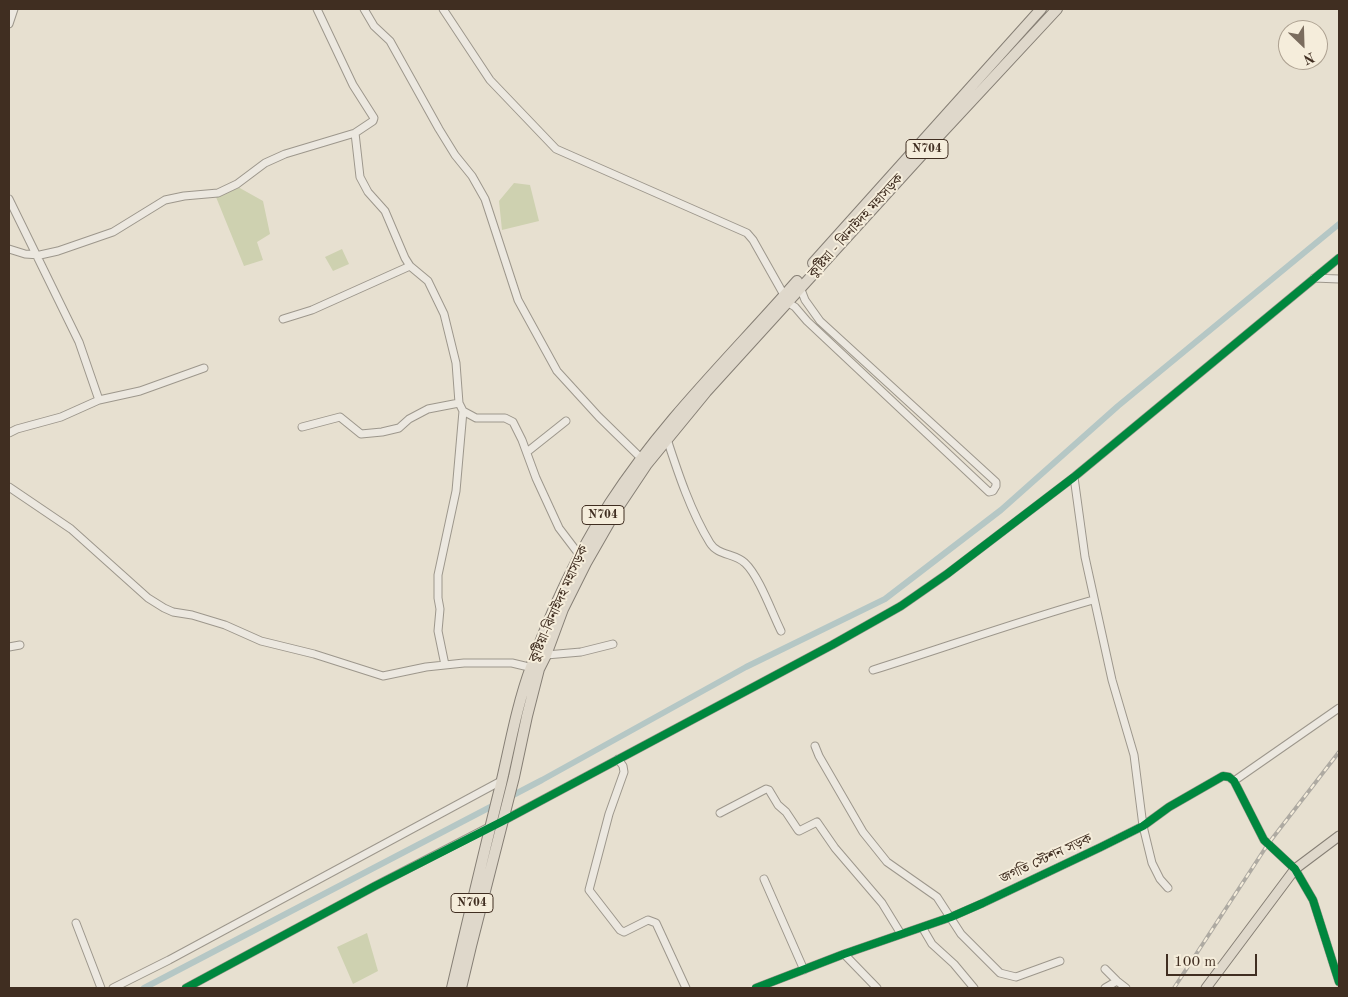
<!DOCTYPE html>
<html>
<head>
<meta charset="utf-8">
<style>
  body { margin:0 }
  #map { position:relative; width:1348px; height:997px; overflow:hidden; background:#e7e0d0; font-family:"Old Standard TT",serif }
  canvas { display:block }
  .frame { position:absolute; inset:0; border:10px solid #402e21; pointer-events:none }
  .north { position:absolute; left:1278px; top:20px; width:50px; height:50px; box-sizing:border-box; background:#f5eddb; border:1px solid #ada191; border-radius:50%; rotate:156deg; font-size:14px; font-weight:700; line-height:20px; text-align:center; color:#402e21 }
  .north::after { content:''; display:block; margin:auto; width:18px; height:22px; background:#7a6c5e; clip-path:polygon(50% 0,100% 100%,50% 72%,0 100%) }
  .scale { position:absolute; left:1166px; top:954px; width:91px; height:22px; box-sizing:border-box; border:2px solid #402e21; border-top:0; padding-left:6px; font-size:15px; line-height:18px; white-space:nowrap; color:#402e21; -webkit-text-stroke:4px #f5eddb; paint-order:stroke }
</style>
</head>
<body>
<div id="map">
<canvas width="1348" height="997"></canvas>
<div class="frame"></div>
<div class="north">N</div>
<div class="scale">100 m</div>
</div>
<script>
const ctx = document.querySelector('canvas').getContext('2d');
ctx.lineJoin = 'round';
function fillPath(path, color) { ctx.fillStyle = color; ctx.fill(path, 'evenodd'); }
function strokePath(path, color, width, dash) { ctx.strokeStyle = color; ctx.lineWidth = width; ctx.lineCap = dash ? 'butt' : 'round'; ctx.setLineDash(dash || []); ctx.stroke(path); }
function drawText(font, color, halo, rows, align = 'center') {
  ctx.font = font + ' "Old Standard TT","Noto Serif Bengali",serif'; ctx.lineWidth = 4; ctx.setLineDash([]); ctx.textBaseline = 'middle'; ctx.strokeStyle = halo; ctx.fillStyle = color; for (const [text, x, y, turn = 0] of rows) {
    ctx.save(); ctx.translate(x, y); ctx.rotate((+turn || 0) * Math.PI / 180); ctx.textAlign = isNaN(turn) ? turn : align; if (halo) ctx.strokeText(text, 0, 0); ctx.fillText(text, 0, 0); ctx.restore();
  }
}
const green = new Path2D(`
  M514 183 530 185 539 221 502 230 499 201Z
  M238 187 263 201 270 234 257 242 263 260 244 266 216 197Z
  M342 249 349 264 333 271 325 257Z
  M367 933 378 971 353 984 337 947Z`);
const canal = new Path2D(`
  M144 988 542 780 746 667 885 599 1001 510 1118 406 1339 224`);
const minor = new Path2D(`
  M364 9 374 26 390 41 439 129 455 155 472 176 485 199 518 300 557 371 599 417 643 460
  M443 9 490 80 556 149 747 233 753 240 784 295
  M9 24 14 9
  M355 133 360 177 368 192 385 211 405 258 410 266 428 281 444 314 456 363 459 403 463 411 476 418H505L513 422 522 440 536 478 559 528 581 557
  M9 199 79 342 99 400
  M9 249 25 254 40 255 58 251 113 232 165 200 184 196 218 193 237 184 265 163 285 154 355 133 373 121 374 118 353 85 317 9
  M1314 278 1339 279
  M787 302 795 307 807 321 989 492 993 491 996 486V482L820 321 805 300 800 287
  M283 319 312 310 410 266
  M302 427 340 417 361 434 382 432 399 428 409 419 428 409 459 403
  M9 433 17 429 61 417 99 400 140 391 204 368
  M667 439C678 473 691 512 710 543 718 556 735 553 745 563 759 576 772 613 781 631
  M527 452 566 421
  M1074 477 1085 557 1112 680 1134 755 1143 826 1152 863 1160 879 1168 888
  M9 487 71 529 148 598 164 608 173 612 192 615 225 625 261 641 314 654 383 676 426 667 464 663H512L533 668
  M9 647 20 645
  M546 655 581 652 613 644
  M445 665 438 631 440 609 438 598V575L456 491 463 411
  M873 670C946 647 1019 621 1093 600
  M815 746 819 756 863 832 887 862 937 897 961 934 1000 973 1016 977 1060 961
  M618 759 623 766 624 772 609 814 589 890 620 930 624 932 648 920 656 923 686 988
  M1234 781 1339 708
  M720 813 766 789 769 790 778 805 786 812 798 830 799 831 817 822 835 848 882 903 901 934
  M501 822 832 645 901 606 947 574 1074 477 1339 258
  M764 879 804 970
  M76 923 101 988
  M922 927 932 944 954 964 974 988
  M844 954 877 988
  M1105 969 1117 981 1126 988
  M113 988 169 960 501 781
  M186 988 375 886 491 826
  M756 988 844 954 951 917 983 903 1101 847 1143 826 1169 807 1223 776 1229 777 1234 781 1264 840 1295 869 1313 900 1339 982
  M1105 988 1117 981`);
const major = new Path2D(`
  M1206 988 1295 869 1339 836`);
const highway = new Path2D(`
  M813 263 1041 9
  M452 988C468 920 484 852 501 784 510 745 517 705 531 667 551 610 578 554 610 503 663 421 733 354 797 281
  M461 988 471 946 514 777 527 716 539 669 546 655 563 609 586 563 617 509 647 464 706 392 939 136 1057 9`);
const rail = new Path2D(`
  M1174 988 1268 844 1339 752`);
const cycleway = new Path2D(`
  M186 988 375 886 503 821 832 645 901 606 947 574 1074 477 1339 258
  M756 988 844 954 951 917 983 903 1101 847 1143 826 1169 807 1223 776 1229 777 1234 781 1264 840 1295 869 1313 900 1339 982`);
const shields = [
  [927,149,42],
  [603,515,42],
  [472,903,42]
];
const shieldNames = [
  ["N704",927,149],
  ["N704",603,515],
  ["N704",472,903]
];
const streetNames = [
  ["কুষ্টিয়া - ঝিনাইদহ মহাসড়ক",856,226,-48],
  ["কুষ্টিয়া-ঝিনাইদহ মহাসড়ক",559,604,-66],
  ["জগতি স্টেশন সড়ক",1046,859,-25]
];
fillPath(green, '#ced1b0');
strokePath(canal, '#b5c7c5', 6);
strokePath(minor, '#9d978c', 9);
strokePath(major, '#867f75', 11);
strokePath(highway, '#867f75', 12);
strokePath(minor, '#ece8e0', 7);
strokePath(major, '#dfd8cb', 9);
strokePath(highway, '#dfd8cb', 10);
strokePath(rail, '#aeaaa2', 4);
strokePath(rail, '#f5eddb', 2, [5.5]);
strokePath(cycleway, '#00873e', 8);
for (const [x, y, w] of shields) { const box = new Path2D(); box.roundRect(x - w / 2, y - 9.5, w, 19, 4); ctx.fillStyle = '#f5eddb'; ctx.fill(box); strokePath(box, '#402e21', 1); }
drawText('bold 12px', '#402e21', null, shieldNames);
drawText('14px', '#402e21', '#f5eddb', streetNames);
</script>
</body>
</html>
